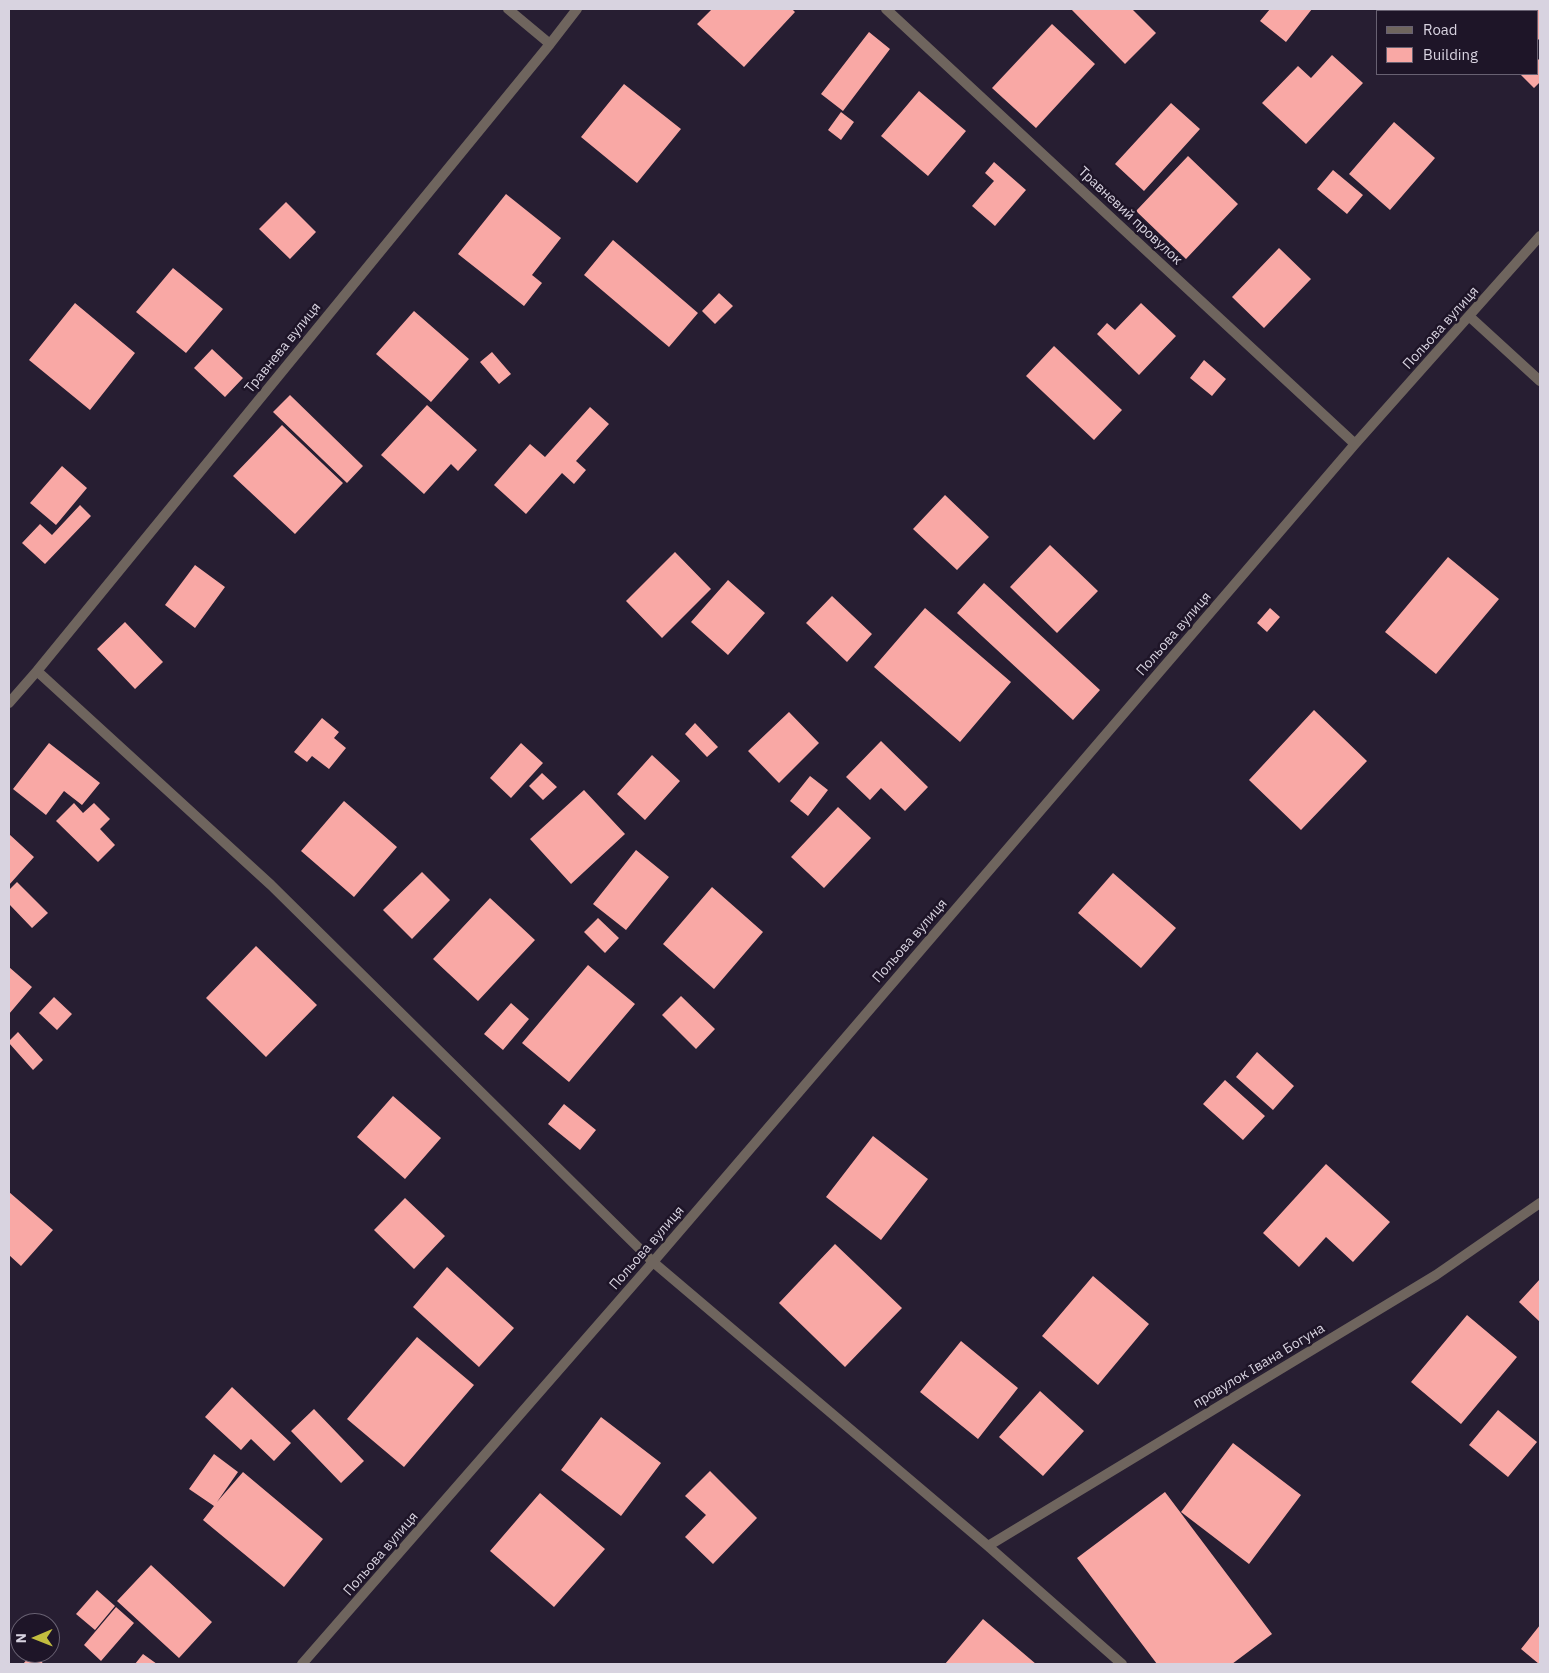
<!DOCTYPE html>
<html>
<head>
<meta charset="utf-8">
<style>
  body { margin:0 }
  #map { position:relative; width:1549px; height:1673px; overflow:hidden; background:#271e32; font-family:"IBM Plex Sans",sans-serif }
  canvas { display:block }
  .frame { position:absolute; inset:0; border:10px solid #d8d3e0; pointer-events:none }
  .legend { position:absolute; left:1376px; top:10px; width:162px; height:65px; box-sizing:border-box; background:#1e1528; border:1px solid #686172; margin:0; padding:6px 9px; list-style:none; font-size:15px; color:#d8d3e0 }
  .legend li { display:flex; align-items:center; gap:10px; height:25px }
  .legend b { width:25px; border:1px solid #686172 }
  .north { position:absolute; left:10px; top:1613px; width:50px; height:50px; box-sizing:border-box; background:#1e1528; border:1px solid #686172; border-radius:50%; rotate:269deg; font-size:14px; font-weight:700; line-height:20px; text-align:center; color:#d8d3e0 }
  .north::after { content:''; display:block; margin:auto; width:18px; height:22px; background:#c3bd3f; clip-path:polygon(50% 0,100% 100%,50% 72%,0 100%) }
</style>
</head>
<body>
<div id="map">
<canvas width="1549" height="1673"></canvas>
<div class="frame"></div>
<ul class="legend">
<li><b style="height:6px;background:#6f655e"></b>Road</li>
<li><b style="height:14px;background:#f9a8a5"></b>Building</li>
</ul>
<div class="north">N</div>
</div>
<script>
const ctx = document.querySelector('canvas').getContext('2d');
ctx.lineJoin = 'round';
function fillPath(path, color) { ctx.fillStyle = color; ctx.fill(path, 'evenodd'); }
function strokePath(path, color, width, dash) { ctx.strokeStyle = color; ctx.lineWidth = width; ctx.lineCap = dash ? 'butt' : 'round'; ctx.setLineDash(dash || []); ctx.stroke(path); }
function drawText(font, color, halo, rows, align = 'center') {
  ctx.font = font + ' "IBM Plex Sans",sans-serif'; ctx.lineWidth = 5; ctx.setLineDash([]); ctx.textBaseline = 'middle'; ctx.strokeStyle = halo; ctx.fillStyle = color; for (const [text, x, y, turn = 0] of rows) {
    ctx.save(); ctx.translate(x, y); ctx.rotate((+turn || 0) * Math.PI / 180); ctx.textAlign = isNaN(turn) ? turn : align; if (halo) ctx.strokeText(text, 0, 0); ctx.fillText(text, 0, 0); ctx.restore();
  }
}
const building = new Path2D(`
  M712 9H792L795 12 744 67 697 24Z
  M1071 9H1132L1156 33 1125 64Z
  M1270 9H1312L1286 42 1260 21Z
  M1508 9H1540V41L1538 39V11H1510Z
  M1052 24 1095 64 1036 128 992 88Z
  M869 32 890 49 843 111 821 94Z
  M1332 55 1363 83 1306 144 1262 103 1298 66 1311 78Z
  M1538 59 1540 61V82L1534 88 1520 74H1538Z
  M624 84 681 129 637 183 581 137Z
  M919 91 966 131 928 176 881 136Z
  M1171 103 1200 129 1144 191 1115 164Z
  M841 112 854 122 841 140 828 130Z
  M1394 122 1435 158 1390 210 1349 174Z
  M1188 156 1238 204 1186 259 1136 211Z
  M994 162 1026 190 995 226 972 206 994 181 985 173Z
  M1333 170 1363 195 1347 214 1317 189Z
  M506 194 561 238 532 275 542 283 524 306 458 254Z
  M286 202 316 232 290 259 259 229Z
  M613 240 698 313 669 347 584 275Z
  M1279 248 1311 279 1264 328 1232 297Z
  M173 268 223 309 186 353 136 312Z
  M719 293 733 306 715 324 702 311Z
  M75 303 135 353 90 410 29 360Z
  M1141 303 1176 336 1139 375 1097 334 1107 323 1115 330Z
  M414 311 469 359 431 402 376 354Z
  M1054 346 1122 410 1094 440 1026 376Z
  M212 349 243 378 225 397 194 368Z
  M492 352 511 374 499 384 480 362Z
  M1204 360 1226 379 1212 396 1190 378Z
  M290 395 363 466 347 483 273 412Z
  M427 405 477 450 458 471 451 464 424 494 381 455Z
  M590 407 609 424 576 461 586 470 574 484 562 473 526 514 494 485 530 444 545 457Z
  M282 425 343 483 295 534 233 476Z
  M62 466 87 488 56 525 30 503Z
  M945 495 989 537 957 570 913 529Z
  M80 505 91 516 45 564 22 543 40 524 52 535Z
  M1050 545 1098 591 1057 633 1010 587Z
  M675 552 711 589 662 638 626 601Z
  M1448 557 1499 599 1436 674 1385 632Z
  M195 565 225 587 195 628 165 605Z
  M728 580 765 613 728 655 691 622Z
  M984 583 1100 690 1073 720 957 613Z
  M832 596 872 634 847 662 806 623Z
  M925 608 1011 682 960 742 874 667Z
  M1270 608 1280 617 1267 632 1257 623Z
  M125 622 163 662 135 689 97 649Z
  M1314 710 1367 761 1301 830 1249 780Z
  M789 712 819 743 779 783 748 751Z
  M322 718 339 732 334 738 346 748 329 769 312 756 307 762 294 752Z
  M695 723 718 747 707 757 685 734Z
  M881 741 928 787 905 811 881 788 870 800 846 777Z
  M49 743 100 783 82 805 64 791 46 815 13 789Z
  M521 743 543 763 511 798 490 778Z
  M652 755 680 781 645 820 617 794Z
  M542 773 557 787 543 800 529 786Z
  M810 776 828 790 808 816 790 801Z
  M584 790 625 834 571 884 530 839Z
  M344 801 397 847 354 897 301 851Z
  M74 803 83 813 94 803 110 819 100 829 115 845 98 862 56 821Z
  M838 807 871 838 824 888 791 857Z
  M9 834 34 857 9 885Z
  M636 850 669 877 626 930 593 904Z
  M422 872 450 900 412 939 383 910Z
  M1113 873 1176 928 1141 968 1078 913Z
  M17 882 48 913 32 928 9 904V890Z
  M712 887 763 932 714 989 663 944Z
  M490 898 535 940 478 1001 433 959Z
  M598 918 619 938 605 953 584 932Z
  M256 946 317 1005 266 1057 206 998Z
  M588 965 635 1004 569 1082 522 1043Z
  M9 967 32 987 9 1014Z
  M681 996 715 1029 696 1049 662 1015Z
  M54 997 72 1014 57 1030 39 1013Z
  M511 1003 529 1019 503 1050 484 1034Z
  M18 1032 43 1060 33 1070 9 1043V1041Z
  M1257 1052 1294 1086 1273 1110 1236 1077Z
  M1225 1080 1265 1116 1243 1140 1203 1104Z
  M393 1096 441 1138 405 1179 357 1137Z
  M564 1104 596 1130 580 1150 548 1124Z
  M873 1136 928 1179 881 1240 826 1197Z
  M1326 1164 1390 1222 1353 1262 1326 1237 1299 1267 1263 1233Z
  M9 1192 53 1230 21 1266 9 1255Z
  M405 1198 445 1236 414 1269 374 1230Z
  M835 1244 902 1308 845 1367 779 1303Z
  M447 1267 514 1328 479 1367 413 1307Z
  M1093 1276 1149 1324 1098 1385 1042 1336Z
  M1540 1279V1322L1519 1302Z
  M1467 1315 1517 1357 1461 1424 1411 1382Z
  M417 1337 474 1385 404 1467 347 1419Z
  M961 1341 1018 1388 978 1439 920 1392Z
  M232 1387 291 1443 274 1461 251 1439 241 1450 205 1417Z
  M1040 1391 1084 1431 1043 1476 999 1437Z
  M314 1409 364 1461 341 1483 291 1431Z
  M1498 1410 1537 1442 1508 1477 1469 1445Z
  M601 1417 661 1463 621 1516 561 1470Z
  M1233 1443 1301 1495 1249 1564 1181 1512Z
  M214 1454 238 1472 217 1502 243 1472 323 1539 284 1587 203 1520 214 1506 189 1489Z
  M710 1471 757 1518 713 1564 685 1537 706 1515 685 1496Z
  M1165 1492 1272 1634 1232 1664H1157L1077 1558Z
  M540 1493 605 1549 554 1607 490 1551Z
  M151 1565 212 1622 179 1658 117 1601Z
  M97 1590 115 1606 95 1630 76 1614Z
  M116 1607 134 1623 101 1661 84 1645Z
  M983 1619 1036 1664H945Z
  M1540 1625V1664H1539L1521 1649Z
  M32 1654 44 1664H23Z
  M143 1654 157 1664H135Z`);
const street = new Path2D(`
  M508 9 550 44
  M886 9 1355 444
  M1470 317 1540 381
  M37 671 271 885 653 1262 988 1546 1122 1664
  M9 703 37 671 550 44 577 9
  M988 1546 1436 1275 1540 1203
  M302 1664 653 1262 1355 444 1540 236`);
const streetNames = [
  ["Травневий провулок",1130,216,43],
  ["Польова вулиця",1441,328,-48],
  ["Травнева вулиця",283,348,-51],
  ["Польова вулиця",1174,634,-49],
  ["Польова вулиця",910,941,-49],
  ["Польова вулиця",647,1248,-49],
  ["провулок Івана Богуна",1259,1366,-31],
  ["Польова вулиця",381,1554,-49]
];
fillPath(building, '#f9a8a5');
strokePath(street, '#6f655e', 10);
drawText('14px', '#d8d3e0', '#1e1528', streetNames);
</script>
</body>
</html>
